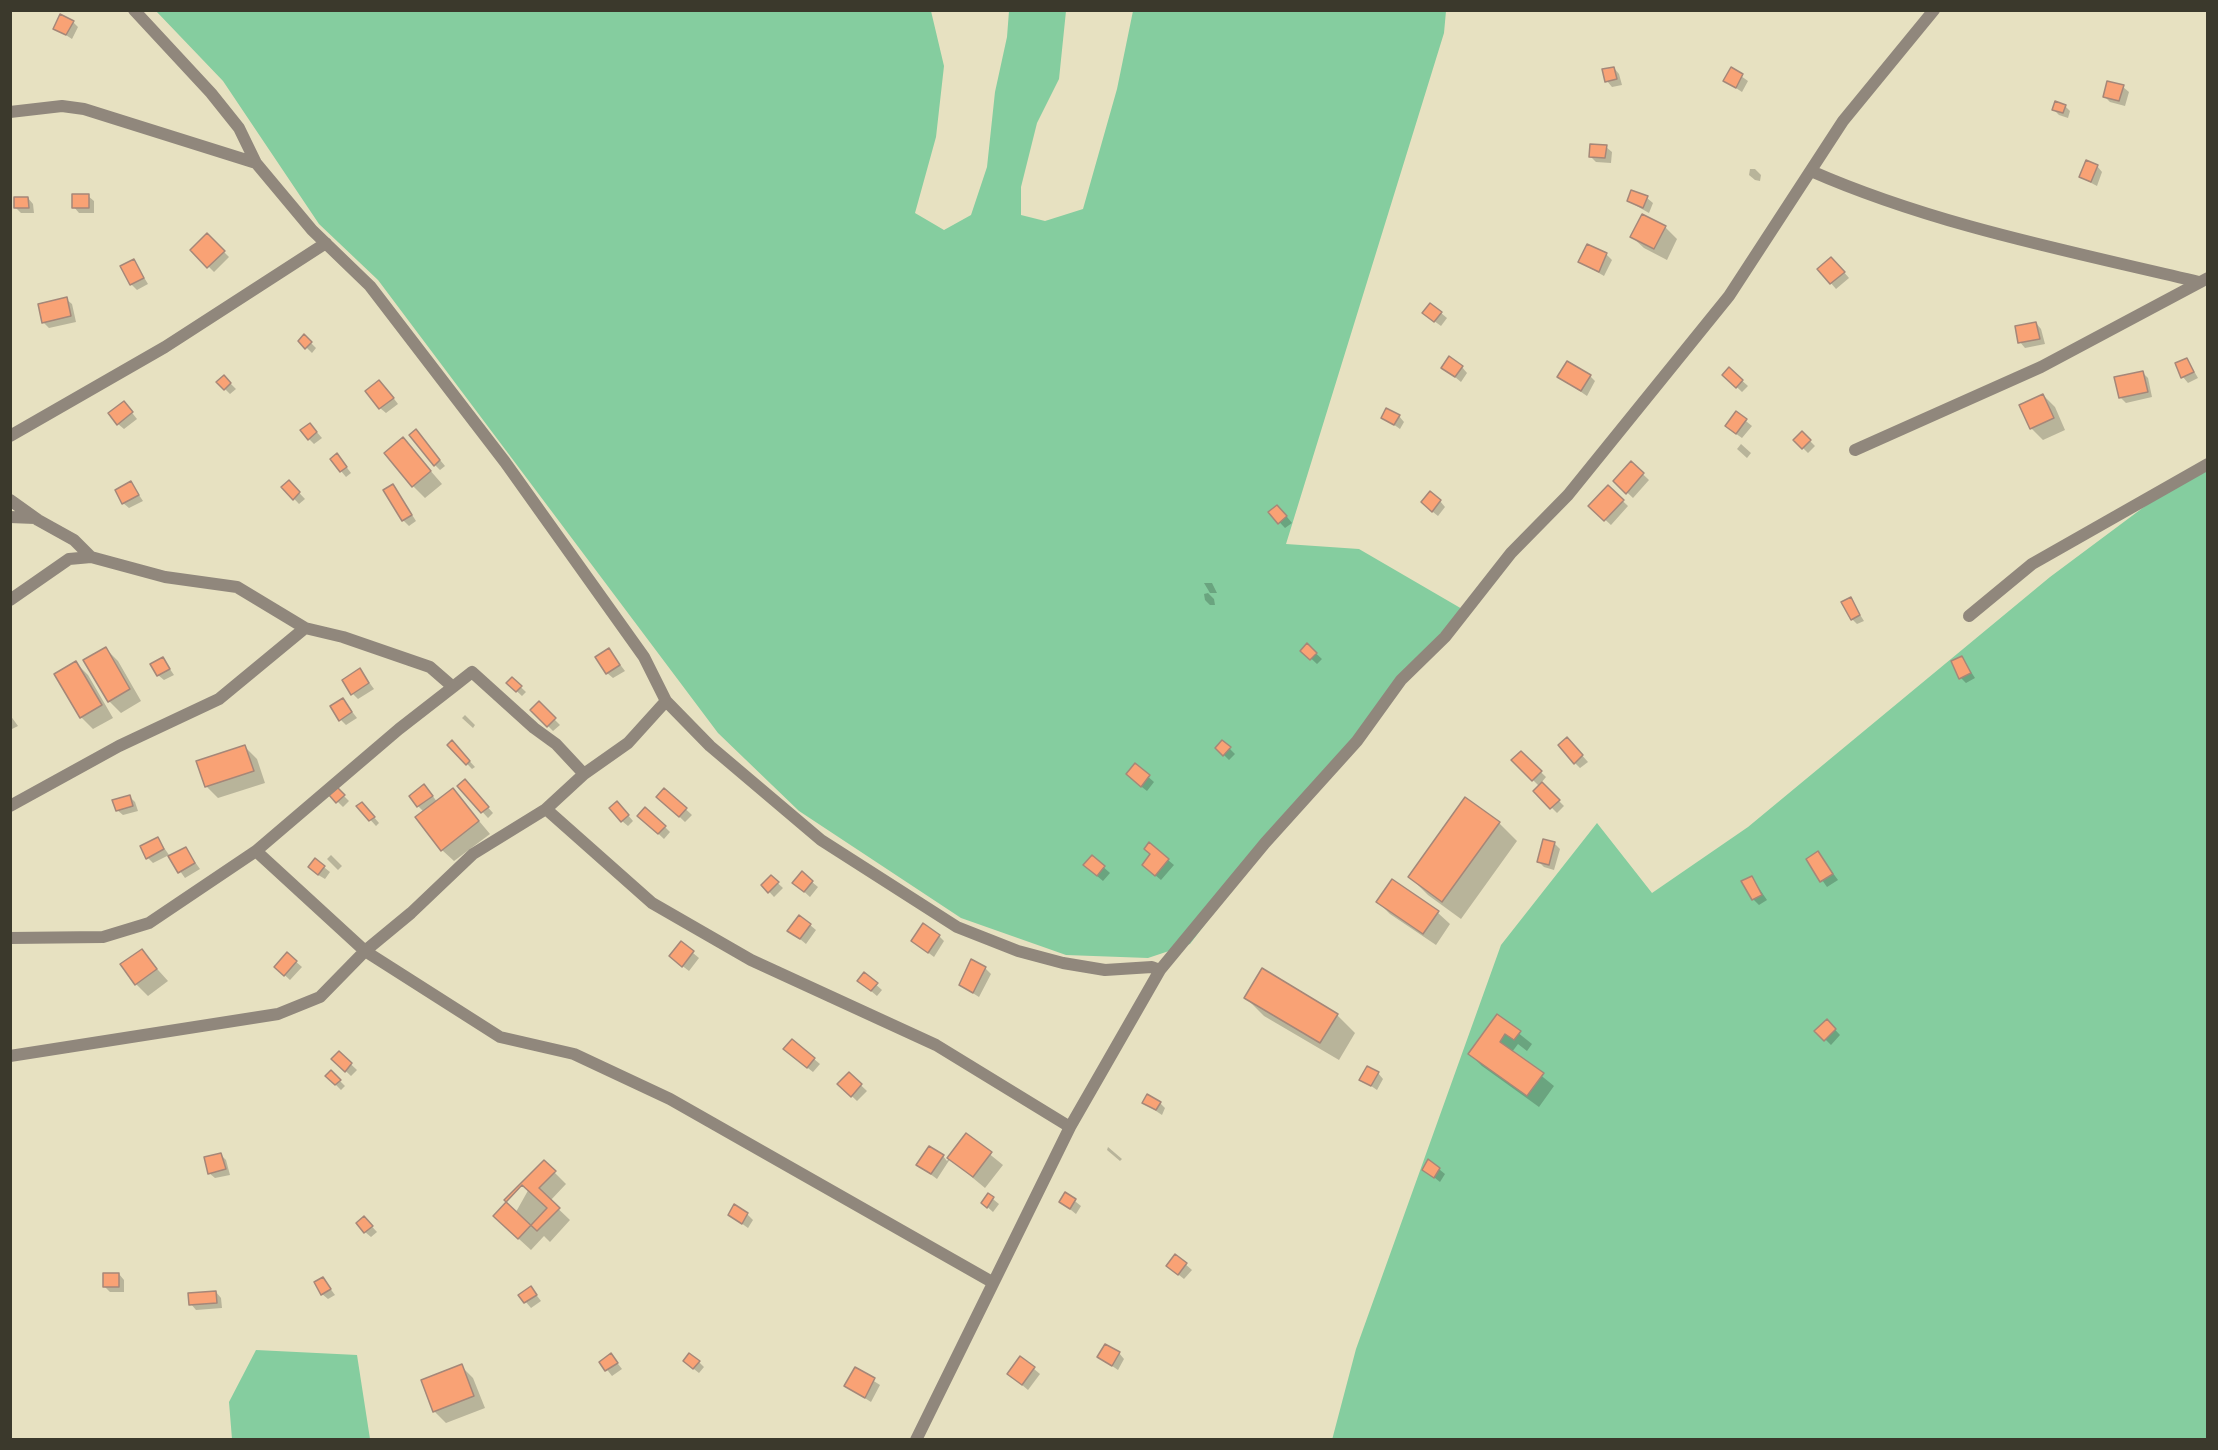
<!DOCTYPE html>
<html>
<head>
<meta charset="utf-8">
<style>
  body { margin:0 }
  #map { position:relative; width:2218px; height:1450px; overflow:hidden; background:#e7e1c1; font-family:Jost,sans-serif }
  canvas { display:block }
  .frame { position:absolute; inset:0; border:12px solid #3b392c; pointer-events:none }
</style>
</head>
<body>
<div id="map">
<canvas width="2218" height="1450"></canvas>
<div class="frame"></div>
</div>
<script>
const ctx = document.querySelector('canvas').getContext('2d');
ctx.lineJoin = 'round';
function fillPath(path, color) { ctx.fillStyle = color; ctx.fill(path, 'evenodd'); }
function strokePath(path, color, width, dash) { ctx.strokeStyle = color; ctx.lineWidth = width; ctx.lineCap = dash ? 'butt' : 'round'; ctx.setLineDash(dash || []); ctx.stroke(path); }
const green = new Path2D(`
  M156 11H931L944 66 936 137 915 213 944 230 971 215 987 167 995 92 1007 37 1009 11H1066L1059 79 1037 123 1021 187V215L1045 221 1083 209 1117 89 1133 11H1446L1444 33 1286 544 1359 549 1469 613 1406 675 1267 843 1190 944 1148 958 1066 955 961 918 799 811 718 733 378 280 319 224 223 81Z
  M2207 460V1439L1332 1440 1356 1349 1501 945 1597 823 1652 893 1748 827 2050 577Z
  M256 1350 357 1355 370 1439H232L229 1402Z`);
const shadow = new Path2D(`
  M73 22 78 27 72 39 55 28Z
  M1614 68 1619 74 1622 85 1612 87 1607 81Z
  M1731 69 1748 81 1742 92 1724 80Z
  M2123 87 2129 92 2125 106 2110 102 2104 96Z
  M2065 106 2070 111 2068 118 2059 115 2054 110Z
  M1606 147 1612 152 1611 163 1596 162 1591 157Z
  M2097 166 2102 172 2097 186 2080 177Z
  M1750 169H1755L1761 175 1760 181 1755 180 1749 175Z
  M88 196 94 201V213H79L74 207Z
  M28 198 33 204 34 213H21L15 207Z
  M1647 198 1653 203 1649 213 1628 201Z
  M1643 216 1665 227 1677 239 1667 260 1644 248 1632 237Z
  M207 235 229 257 214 272 192 250Z
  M1606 254 1612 260 1604 276 1580 262Z
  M134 261 148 284 137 290 131 284Z
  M1837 264 1849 278 1836 289 1819 269Z
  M66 299 72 304 76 322 49 328 43 322Z
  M1441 313 1447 318 1441 326 1430 318Z
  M2036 323 2041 329 2045 344 2025 348 2020 342Z
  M304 336 316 348 312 353 300 341Z
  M2187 359 2198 378 2188 383 2183 377Z
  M1443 367H1462L1467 373 1461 382Z
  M1729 369 1748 386 1742 392 1724 375Z
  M2142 372 2148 378 2152 397 2126 403 2120 397Z
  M1590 376 1595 381 1587 396 1559 377Z
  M224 377 236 389 230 394 218 382Z
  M385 387 398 404 386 413 380 408Z
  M2043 395 2055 407 2065 430 2043 440 2031 428Z
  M129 409 137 419 124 429 118 424Z
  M1736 413 1752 426 1742 438 1732 431Z
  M1399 416 1404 422 1400 429 1383 417Z
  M315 430 322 438 314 444 309 439Z
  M1802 433 1815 446 1808 453 1795 440Z
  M421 437 445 466 440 470 435 465Z
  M403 439 442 484 425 498 413 486Z
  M1741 444 1751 453 1747 458 1737 449Z
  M342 461 351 473 346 477 341 471Z
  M1631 463 1649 480 1633 498 1615 481Z
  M289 482 305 499 299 504 283 487Z
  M131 483 143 501 129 508 123 503Z
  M393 485 416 521 409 526 403 520Z
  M1608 487 1628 506 1611 525 1590 506Z
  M1440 501 1445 507 1438 516 1428 508Z
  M1270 512H1283L1292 523 1285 528Z
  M1204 583H1212L1217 593H1210Z
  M1208 593 1214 599 1215 605H1210L1205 600 1204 594Z
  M1850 599 1864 621 1857 624 1852 619Z
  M1307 645 1322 659 1317 664 1303 651Z
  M106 649 118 661 141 701 121 713 109 701Z
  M609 650 625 671 613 678 607 673Z
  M1962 658 1975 678 1966 683 1961 678Z
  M163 659 174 675 164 680 158 675Z
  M76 663 88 675 113 718 93 729 81 717Z
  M360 670 374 689 358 699 353 694Z
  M512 679 526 692 522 696 508 683Z
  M343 700 357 718 346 725 341 720Z
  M539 704 560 725 553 731 532 710Z
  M10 715 18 726 10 730Z
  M465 715 475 725 473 728 462 718Z
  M452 742 475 767 472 769 449 745Z
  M1573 745 1588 762 1580 768 1575 763Z
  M245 747 257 759 265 783 218 798 206 786Z
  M1217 748 1230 749 1235 754 1229 760Z
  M1521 753 1546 777 1541 783 1564 806 1557 813 1535 791 1540 787 1513 760Z
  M1135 765 1154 782 1147 791 1133 780Z
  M459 786 470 787 493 813 488 818Z
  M337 789 349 801 343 807 331 795Z
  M453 790 490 834 454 861 442 850 424 812 418 806 430 792 437 802Z
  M665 790 692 815 685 822 664 802Z
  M129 796 135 802 138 811 123 815 117 810Z
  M358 806 367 809 379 823 376 826Z
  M622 808 633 821 628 826 622 821Z
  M645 821 665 827 670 832 664 839Z
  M1499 823 1517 841 1461 919 1428 895 1410 877Z
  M158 839 169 855 153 863 148 858Z
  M1554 843 1560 849 1554 870 1544 867 1538 861Z
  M185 848 200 869 185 878 170 857Z
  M1818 853 1838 880 1827 887 1808 860Z
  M331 855 342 866 338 870 327 859Z
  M1092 857 1110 873 1103 881 1090 870Z
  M315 860 330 872 325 879 315 873Z
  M1168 860 1174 865 1161 880 1149 870Z
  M771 877 783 888 774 897 763 885Z
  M1752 878 1767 900 1759 905 1753 899Z
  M812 882 818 887 810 897 800 888Z
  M1378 902 1438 913 1450 924 1436 945 1390 914Z
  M810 925 816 930 806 944 789 930Z
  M939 936 944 941 934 957 913 941Z
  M681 943 699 958 689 971 676 961Z
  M141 951 168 981 148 996 136 984Z
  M287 954 302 967 290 980 276 967Z
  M985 968 991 974 979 997 960 985Z
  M864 974 882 990 877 996 865 986Z
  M1246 998 1337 1015 1355 1033 1339 1060 1264 1016Z
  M1497 1016 1532 1044 1527 1051 1518 1044 1512 1052 1554 1086 1539 1107 1482 1066 1470 1054Z
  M1827 1021 1840 1035 1831 1045 1817 1031Z
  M339 1053 357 1070 351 1076 333 1059Z
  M791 1055 814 1059 820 1064 813 1072Z
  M331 1072 345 1086 341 1090 327 1076Z
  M1378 1073 1383 1079 1377 1090 1361 1079Z
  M849 1074 867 1091 857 1101 839 1084Z
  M1144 1103H1160L1165 1108 1162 1115Z
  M966 1135 1003 1165 985 1188 950 1159 937 1179 918 1165 943 1156 947 1161Z
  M1108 1147 1122 1159 1120 1161 1107 1150Z
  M221 1155 226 1160 230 1175 215 1178 209 1173Z
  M1429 1161 1445 1174 1440 1182 1424 1169Z
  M544 1162 566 1184 550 1201 570 1220 550 1242 544 1236 531 1250 507 1228Z
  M1066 1194 1081 1206 1076 1214 1061 1202Z
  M988 1195 999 1204 993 1212 983 1203Z
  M747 1214 753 1220 748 1228 730 1215Z
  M364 1218 377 1232 371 1237 365 1232Z
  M1176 1256 1192 1270 1184 1279 1174 1271Z
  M119 1274 124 1280V1292H110L104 1286Z
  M323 1279 335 1295 328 1299 322 1294Z
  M531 1288 541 1301 531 1308 520 1295Z
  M216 1292 221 1298 222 1308 196 1310 191 1304Z
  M1119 1353 1124 1359 1118 1370 1099 1357Z
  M611 1355 622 1369 612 1376 601 1362Z
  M1021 1358 1040 1374 1028 1390 1009 1374Z
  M699 1362 704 1367 699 1373 690 1366Z
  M461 1366 473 1378 485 1408 446 1423 434 1411Z
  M855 1369 880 1385 871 1402 846 1386Z`);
const building = new Path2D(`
  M60 14 74 21 66 35 53 29Z
  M1614 67 1617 79 1605 82 1602 69Z
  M1731 67 1743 74 1736 88 1723 81Z
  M2107 81 2124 85 2119 101 2103 97Z
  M2055 101 2066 105 2063 113 2052 110Z
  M1590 144 1607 145 1605 158 1589 157Z
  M2086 160 2098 165 2091 182 2079 177Z
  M1631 190 1648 196 1643 208 1627 201Z
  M72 194H89V208H72Z
  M14 197H28L29 208H14Z
  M1642 214 1666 226 1654 249 1630 237Z
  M207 233 225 251 207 268 190 250Z
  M1587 244 1607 253 1599 272 1578 262Z
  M1831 257 1845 272 1830 284 1817 269Z
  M134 259 144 278 130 285 120 266Z
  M67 297 71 316 42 323 38 304Z
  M1430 303 1442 312 1434 322 1422 313Z
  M2036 322 2040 339 2018 343 2015 326Z
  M304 334 312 342 305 349 298 341Z
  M1449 356 1463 366 1455 377 1441 368Z
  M2187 358 2194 372 2181 378 2175 363Z
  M1567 361 1591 375 1581 391 1557 377Z
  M1729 367 1743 380 1736 388 1722 375Z
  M2143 371 2148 392 2119 398 2114 377Z
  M224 375 231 383 224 390 216 382Z
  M379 380 394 398 379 409 365 391Z
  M2043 394 2054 418 2030 429 2019 405Z
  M124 401 133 412 117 425 108 413Z
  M1386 408 1400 415 1394 425 1381 418Z
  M1736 411 1747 419 1736 434 1725 426Z
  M310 423 317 432 308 440 300 430Z
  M416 429 440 460 434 466 409 435Z
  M1802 431 1811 440 1802 449 1793 440Z
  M403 437 431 471 412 487 384 453Z
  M337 453 347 467 340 472 330 459Z
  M1631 461 1644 473 1626 494 1613 481Z
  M289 480 300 492 293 500 281 487Z
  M131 481 139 495 122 504 115 490Z
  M393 484 412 515 402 521 383 490Z
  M1608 485 1624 500 1604 521 1588 506Z
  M1430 491 1441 500 1432 512 1421 502Z
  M1277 505 1287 516 1278 524 1268 512Z
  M1851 597 1860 615 1851 620 1841 602Z
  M1307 643 1317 653 1310 660 1300 651Z
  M106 647 130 689 108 702 83 660Z
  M609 648 620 665 606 674 595 657Z
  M1962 656 1971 673 1959 679 1951 661Z
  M163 657 170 669 157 676 150 664Z
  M76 661 102 705 80 718 54 674Z
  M360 668 369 683 351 695 342 680Z
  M512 677 522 686 516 692 506 683Z
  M343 698 352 712 339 721 330 706Z
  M539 701 556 718 547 727 530 710Z
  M1567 737 1583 755 1574 764 1558 745Z
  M452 740 470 761 466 765 447 745Z
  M1222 740 1231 747 1223 756 1215 748Z
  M245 745 254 771 205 787 196 761Z
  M1521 751 1542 771 1532 781 1511 760Z
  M1135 763 1150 775 1141 787 1126 774Z
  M465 779 489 807 481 813 457 786Z
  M1542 782 1560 800 1550 809 1533 791Z
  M424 784 433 796 417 807 409 796Z
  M337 787 345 795 336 803 329 795Z
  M453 788 479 821 441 851 415 817Z
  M664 788 687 808 679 817 656 797Z
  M130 795 133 806 116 811 112 800Z
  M1465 797 1500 822 1442 902 1408 877Z
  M617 801 629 815 621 822 609 808Z
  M362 802 375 817 369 821 356 806Z
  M645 807 666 826 658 834 637 816Z
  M158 837 164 849 146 859 140 846Z
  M1543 839 1555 842 1549 865 1537 862Z
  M1149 842 1169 859 1155 876 1142 865 1150 854 1144 849Z
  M186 847 195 863 178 873 168 856Z
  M1818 851 1833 874 1820 882 1806 859Z
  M1092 855 1105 866 1097 876 1083 865Z
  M315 858 325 866 318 875 308 867Z
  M802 871 813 881 804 892 792 883Z
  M771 875 779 882 768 893 761 885Z
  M1752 876 1762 895 1752 900 1741 881Z
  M1392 879 1439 911 1423 934 1376 902Z
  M799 915 811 924 800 939 787 931Z
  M923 923 940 935 928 953 911 941Z
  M681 941 694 951 682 967 669 956Z
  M142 949 157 969 135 985 120 964Z
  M287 952 297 961 284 976 274 967Z
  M971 959 986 967 973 993 959 985Z
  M1262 968 1338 1014 1320 1043 1244 998Z
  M864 972 878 983 871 991 857 981Z
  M1497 1014 1521 1031 1514 1040 1505 1034 1500 1042 1544 1073 1527 1096 1468 1054Z
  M1827 1019 1836 1029 1824 1041 1814 1031Z
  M792 1039 815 1058 807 1068 783 1049Z
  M339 1051 352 1063 345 1072 331 1059Z
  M1367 1066 1379 1072 1371 1086 1359 1080Z
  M331 1070 341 1080 335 1085 325 1076Z
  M849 1072 862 1084 851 1097 837 1084Z
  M1147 1094 1161 1102 1156 1110 1142 1103Z
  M966 1133 992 1152 973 1177 947 1158Z
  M929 1146 944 1155 931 1174 916 1165Z
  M221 1153 226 1169 208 1174 204 1157Z
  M1428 1159 1440 1168 1434 1178 1422 1170Z
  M544 1160 556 1171 539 1188 560 1208 537 1231 504 1200Z
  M522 1185 547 1208 518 1239 493 1216Z
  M1065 1192 1076 1199 1070 1209 1059 1202Z
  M988 1193 994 1197 987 1208 981 1203Z
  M734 1204 748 1213 742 1224 728 1215Z
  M364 1216 373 1226 364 1233 356 1223Z
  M1175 1254 1187 1263 1178 1275 1166 1266Z
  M103 1273H119V1287H103Z
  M323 1277 331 1289 321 1295 314 1282Z
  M531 1286 537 1295 524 1303 518 1295Z
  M216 1291 217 1303 189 1305 188 1293Z
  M1105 1344 1120 1352 1112 1366 1097 1357Z
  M611 1353 618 1363 605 1371 599 1362Z
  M689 1353 700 1361 693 1369 683 1361Z
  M1020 1356 1035 1367 1022 1385 1007 1374Z
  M462 1364 474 1396 433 1412 421 1380Z
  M855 1367 875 1378 865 1398 844 1386Z`);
const street = new Path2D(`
  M134 10 211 93 239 128 256 163 312 230 370 286 505 462 644 657 666 701 710 746 821 840 957 927 1018 951 1063 963 1105 970 1152 967 1160 970
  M10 112 62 106 84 109 256 163
  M1811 171C1934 225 2069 251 2199 282
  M10 436 165 347 326 243
  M1855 450 2041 367 2208 278
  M10 500 38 520 74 540 91 557 165 577 237 587 305 628 343 637 430 667 453 687 472 672 534 728 556 744 584 774 628 743 666 701
  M10 517 35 518
  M10 600 69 559 91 557
  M1969 616 2032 564 2208 464
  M10 806 119 746 219 699 305 628
  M546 809 584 774
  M256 851 399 729 453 687
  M10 938 103 937 149 923 256 851 365 951 500 1037 574 1054 670 1099 992 1282
  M10 1056 278 1014 320 997 365 951 411 913 473 854 546 809 652 903 751 960 936 1045 1070 1127
  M916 1440 1070 1127 1160 970 1265 843 1357 741 1401 680 1445 637 1511 553 1568 495 1729 296 1843 121 1934 10`);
fillPath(green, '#85cd9f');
fillPath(shadow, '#0003');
fillPath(building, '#f9a275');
strokePath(building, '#a58778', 1.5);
strokePath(street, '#90877c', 12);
</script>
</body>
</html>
